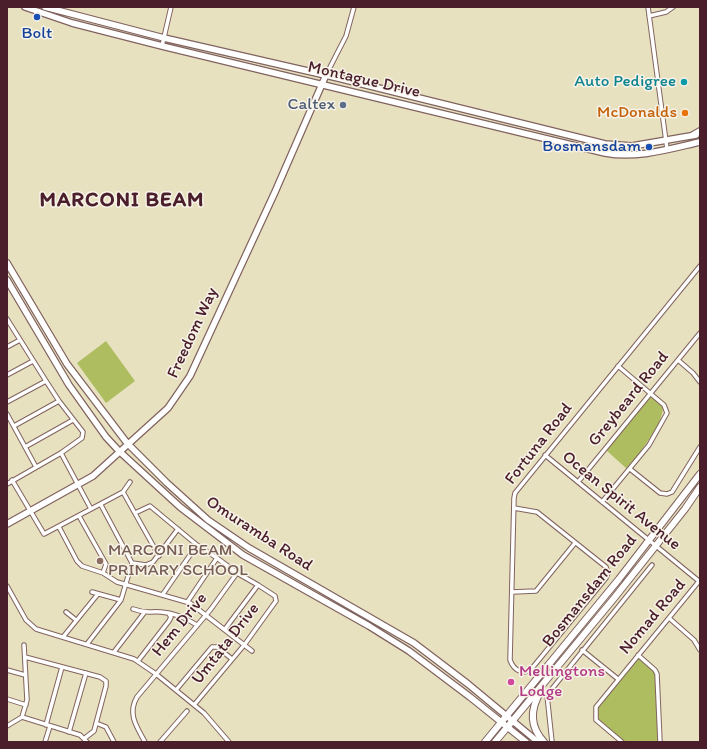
<!DOCTYPE html>
<html>
<head>
<meta charset="utf-8">
<style>
  body { margin:0 }
  #map { position:relative; width:707px; height:749px; overflow:hidden; background:#e8e1c0; font-family:Itim,sans-serif }
  canvas { display:block }
  .frame { position:absolute; inset:0; border:8px solid #4a1f2b; pointer-events:none }
</style>
</head>
<body>
<div id="map">
<canvas width="707" height="749"></canvas>
<div class="frame"></div>
</div>
<script>
const ctx = document.querySelector('canvas').getContext('2d');
ctx.lineJoin = 'round';
function fillPath(path, color) { ctx.fillStyle = color; ctx.fill(path, 'evenodd'); }
function strokePath(path, color, width, dash) { ctx.strokeStyle = color; ctx.lineWidth = width; ctx.lineCap = dash ? 'butt' : 'round'; ctx.setLineDash(dash || []); ctx.stroke(path); }
function drawText(font, color, halo, rows, align = 'center') {
  ctx.font = font + ' Itim,sans-serif'; ctx.lineWidth = 3; ctx.setLineDash([]); ctx.textBaseline = 'middle'; ctx.strokeStyle = halo; ctx.fillStyle = color; for (const [text, x, y, turn = 0] of rows) {
    ctx.save(); ctx.translate(x, y); ctx.rotate((+turn || 0) * Math.PI / 180); ctx.textAlign = isNaN(turn) ? turn : align; if (halo) ctx.strokeText(text, 0, 0); ctx.fillText(text, 0, 0); ctx.restore();
  }
}
const green = new Path2D(`
  M106 341 135 381 106 403 77 363Z
  M649 398H653L662 405C668 419 636 457 627 469L606 450Z
  M638 655 655 669 660 742H623L597 718V705Z`);
const street = new Path2D(`
  M648 7 667 149
  M649 16 666 12 673 7
  M162 46 171 7
  M326 75 346 36 354 7
  M7 319 46 381
  M7 347 20 340
  M678 360 693 373 700 382
  M7 375 33 361
  M7 402 46 381 59 401 14 426
  M7 414 36 467
  M25 447 73 420
  M61 453 91 509
  M545 455 700 582
  M630 469 660 493 667 494 672 492 700 447
  M12 480 44 534 123 492 130 482
  M578 482 700 333
  M7 484 61 453 82 438 83 432 59 401
  M123 492 159 556
  M602 502 649 445 667 413 664 405 618 366
  M101 505 132 563
  M514 508 537 512 606 567 608 573 606 578 533 667C524 676 514 671 510 660L514 498 515 493 700 266
  M135 513 150 506 197 545 217 558
  M79 516 106 564 103 573
  M59 527 77 561 82 566 103 573 117 582 190 603 252 651
  M132 563 146 565 153 562 178 529
  M7 586 26 620 36 629 134 659 156 674 204 713 229 742
  M92 592 121 600
  M512 592 536 591 575 543
  M163 594 197 545
  M188 601 217 558 237 573
  M133 609C146 614 149 611 161 612 174 613 186 618 197 625
  M66 612 76 620
  M669 618 694 640 700 650
  M63 637 98 594
  M87 644 121 600 132 563
  M582 650 618 679
  M114 652 144 613
  M638 655 655 670 657 674 660 742
  M25 657 100 677 106 681V686L94 731 85 738
  M138 661 169 621 171 617 169 614
  M7 670 25 675
  M176 690 212 647H217L232 659
  M7 699 26 705
  M194 705 245 644 276 601 275 596 258 585 225 629
  M22 717 80 735 87 742
  M96 723 106 727 114 742
  M46 725 62 667
  M7 726 22 717 27 700 24 645
  M69 732 86 673
  M45 742 50 726
  M145 742C137 727 127 714 137 697L211 609 237 573 258 585
  M160 742 187 711
  M552 742 547 695 652 565
  M622 742 596 720V707L700 580`);
const secondary = new Path2D(`
  M25 7 72 23 162 46 605 153C637 159 669 149 700 142
  M45 7 164 38 338 78 605 144 632 146 696 135
  M7 263 67 364 127 443 167 483 208 520 249 548 414 643 468 684 538 742
  M7 280 69 385 106 437 119 451 180 507 243 555 369 626 409 651 470 697 526 742
  M7 524 93 476 168 408 190 376 275 192 326 75`);
const primary = new Path2D(`
  M693 135 700 131
  M541 691C530 709 529 726 544 742
  M485 742 619 579 700 474
  M495 742 615 597 685 509 700 487`);
const markers = [
  [37,17,4,"#1a4fb4"],
  [684,82,4,"#0f9aa8"],
  [343,105,4,"#5c6f8a"],
  [685,113,4,"#e8710a"],
  [649,147,4,"#1a4fb4"],
  [100,561,4,"#8d6e63"],
  [511,682,4,"#d1479c"]
];
const transitNames = [
  ["Bolt",37,34],
  ["Bosmansdam",641,147,"right"]
];
const streetNames = [
  ["Montague Drive",364,80,13],
  ["Freedom Way",193,333,-65],
  ["Greybeard Road",629,399,-51],
  ["Fortuna Road",539,444,-52],
  ["Ocean Spirit Avenue",621,501,39],
  ["Omuramba Road",259,534,33],
  ["Bosmansdam Road",590,591,-51],
  ["Nomad Road",653,617,-50],
  ["Hem Drive",180,625,-51],
  ["Umtata Drive",226,644,-52]
];
const cultureNames = [
  ["Auto Pedigree",676,82]
];
const serviceNames = [
  ["Caltex",335,105]
];
const foodNames = [
  ["McDonalds",677,113]
];
const educationNames = [
  ["MARCONI BEAM",108,551],
  ["PRIMARY SCHOOL",108,571]
];
const hotelNames = [
  ["Mellingtons",519,672],
  ["Lodge",519,692]
];
const districtNames = [
  ["MARCONI BEAM",122,201]
];
fillPath(green, '#aebd5f');
strokePath(street, '#81635f', 5.5);
strokePath(secondary, '#81635f', 8);
strokePath(primary, '#81635f', 8);
strokePath(street, '#fff', 3.5);
strokePath(secondary, '#fff', 5.5);
strokePath(primary, '#fff', 6);
for (const [x, y, r, color] of markers) { const dot = new Path2D(); dot.arc(x, y, r, 0, 2 * Math.PI); ctx.fillStyle = color; ctx.fill(dot); strokePath(dot, '#f7f3e8', 1.5); }
drawText('17px', '#164399', '#f7f3e8', transitNames);
drawText('17px', '#4a1f2b', '#f7f3e8', streetNames);
drawText('17px', '#0d838f', '#f7f3e8', cultureNames, 'right');
drawText('17px', '#4e5e75', '#f7f3e8', serviceNames, 'right');
drawText('17px', '#c56008', '#f7f3e8', foodNames, 'right');
drawText('17px', '#785e54', '#f7f3e8', educationNames, 'left');
drawText('17px', '#b23c85', '#f7f3e8', hotelNames, 'left');
ctx.letterSpacing = '1px';
drawText('bold 21px', '#4a1f2b', '#f7f3e8', districtNames);
ctx.letterSpacing = '0px';
</script>
</body>
</html>
